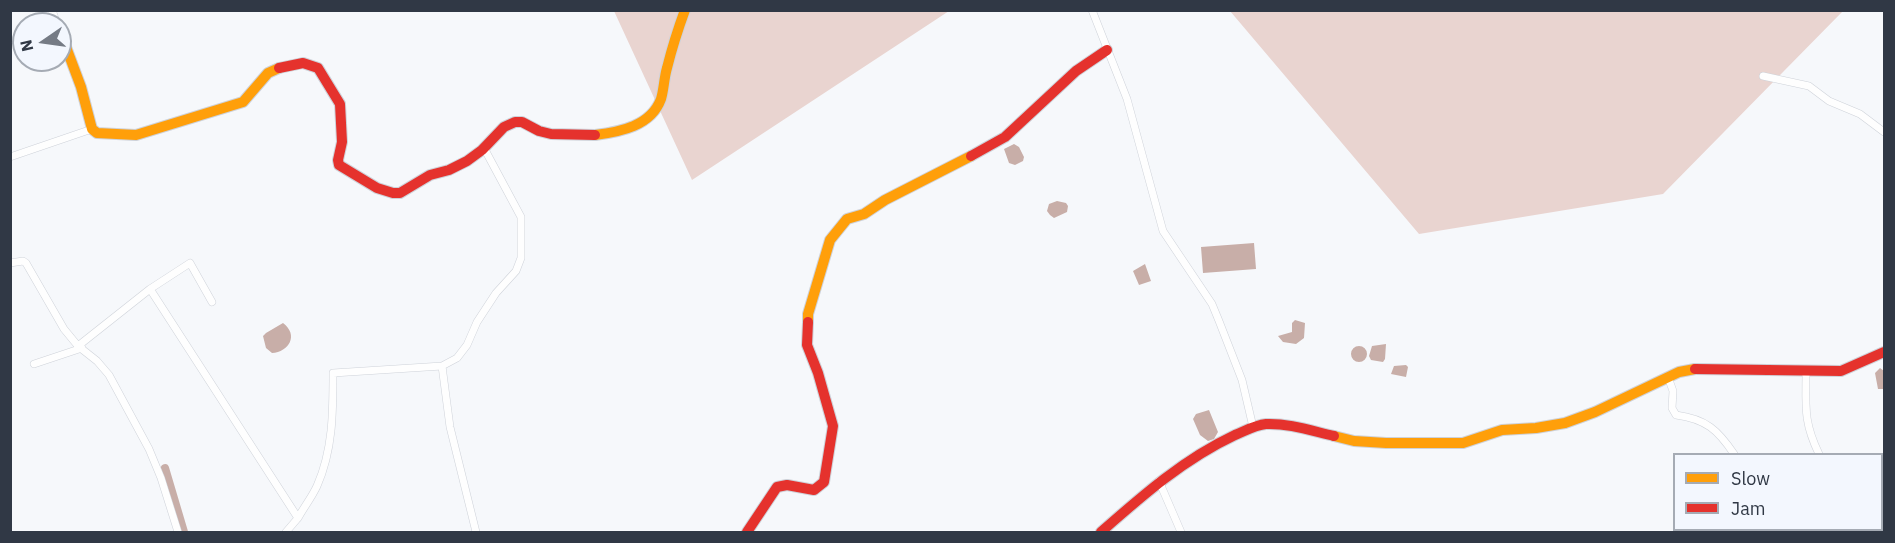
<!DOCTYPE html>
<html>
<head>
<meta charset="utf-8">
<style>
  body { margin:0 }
  #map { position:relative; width:1895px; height:543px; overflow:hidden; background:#f6f8fb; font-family:"IBM Plex Sans",sans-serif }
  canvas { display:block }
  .frame { position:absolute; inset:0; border:12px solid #303845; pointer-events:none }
  .legend { position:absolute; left:1673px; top:453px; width:210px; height:78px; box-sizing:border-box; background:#f3f7fe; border:2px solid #a5abb4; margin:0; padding:8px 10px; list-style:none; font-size:18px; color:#303845 }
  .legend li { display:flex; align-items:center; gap:12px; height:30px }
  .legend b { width:30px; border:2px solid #a5abb4 }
  .north { position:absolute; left:12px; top:12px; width:60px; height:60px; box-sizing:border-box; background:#f3f7fe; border:2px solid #a5abb4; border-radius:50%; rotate:257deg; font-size:16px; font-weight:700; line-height:24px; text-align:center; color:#303845 }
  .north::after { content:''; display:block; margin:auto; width:21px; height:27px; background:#757b85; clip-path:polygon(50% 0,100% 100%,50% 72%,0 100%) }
</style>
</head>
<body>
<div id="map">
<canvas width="1895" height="543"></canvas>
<div class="frame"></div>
<ul class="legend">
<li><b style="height:8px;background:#ff9f0a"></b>Slow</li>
<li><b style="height:8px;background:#e5322d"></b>Jam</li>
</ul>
<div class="north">N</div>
</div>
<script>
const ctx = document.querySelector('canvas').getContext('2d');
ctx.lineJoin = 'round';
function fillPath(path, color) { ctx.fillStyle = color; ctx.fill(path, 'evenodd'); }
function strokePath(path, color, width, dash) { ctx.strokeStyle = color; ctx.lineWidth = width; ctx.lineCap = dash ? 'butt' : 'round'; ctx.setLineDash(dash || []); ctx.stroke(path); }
const forest = new Path2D(`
  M614 11H949L692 180Z
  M1230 11H1843L1663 194 1419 234Z`);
const water = new Path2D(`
  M1014 144 1019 147 1024 157 1023 161 1015 165 1009 163 1004 149Z
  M1057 201 1066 203 1068 206 1067 212 1054 218 1050 215 1047 211 1049 204Z
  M1254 243 1256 269 1203 273 1201 247Z
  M1145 264 1151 281 1139 285 1133 271Z
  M1295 320 1305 323 1304 338 1296 344 1283 342 1278 336 1292 332V323Z
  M283 323C299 335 289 352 272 353L266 348 263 336 266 333Z
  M1386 344 1385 359 1383 362 1371 360 1369 356 1372 346Z
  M1351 354a8 8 0 1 1 16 0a8 8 0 1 1-16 0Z
  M1406 365 1408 367 1406 377 1391 374 1394 366Z
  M1880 368 1884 371V389H1878L1875 373Z
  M1209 410 1218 432 1214 439 1208 441 1200 435 1193 419 1196 414Z`);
const canal = new Path2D(`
  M165 468 184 532`);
const street = new Path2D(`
  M52 10 57 24
  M1092 10 1127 99 1163 231 1212 304 1219 321 1242 380 1253 427
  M1763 76 1809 86 1829 101 1860 114 1884 132
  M10 157 92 129
  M10 263 23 261 26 263 64 329 78 346 97 361 109 375 149 449 161 478 178 532
  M150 289 298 518 286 532
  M78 346 150 289 190 263 212 302
  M34 364 82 348
  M1806 370C1806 406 1803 421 1819 454
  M1668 377 1673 391 1672 408 1676 415C1706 419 1718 430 1734 454
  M1159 481 1181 532
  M298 518C304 507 312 497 317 486 333 450 333 412 333 373L442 366
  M1741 530 1742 532
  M476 532 450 427 442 366 457 358 467 345 477 322 496 293 516 271 521 258V217L484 148`);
const slow = new Path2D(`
  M60 31 81 87 92 129 97 133 136 135 243 102 268 73 279 68
  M595 135C620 132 651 126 661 99 664 89 664 78 667 68 672 48 678 29 685 10
  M808 322V314L830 240 847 219 864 214 885 200 971 156
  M1334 436 1354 441 1386 443H1463L1502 430 1536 428 1565 423 1595 412 1679 372 1695 369`);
const jam = new Path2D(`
  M279 68 303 63 318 68 340 104 342 142 338 160 339 165 377 188 393 193H400L430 175 449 170 467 161 482 150 504 127 515 122H522L539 131 551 134 595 135
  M971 156 1005 137 1076 71 1107 50
  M1695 369 1841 371 1884 352
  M747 532 777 487 787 485 814 490 824 482 833 426 818 373 807 345 808 322
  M1101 532C1143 495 1184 459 1235 435 1245 431 1255 425 1266 424 1288 423 1312 431 1334 436`);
fillPath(forest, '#e9d4d0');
fillPath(water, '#c8aea8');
strokePath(canal, '#c8aea8', 8);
strokePath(street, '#ced2d9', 8);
strokePath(slow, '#ced2d9', 12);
strokePath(jam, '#ced2d9', 12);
strokePath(street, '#fefefe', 7);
strokePath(slow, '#ff9f0a', 10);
strokePath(jam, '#e5322d', 10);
</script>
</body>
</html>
